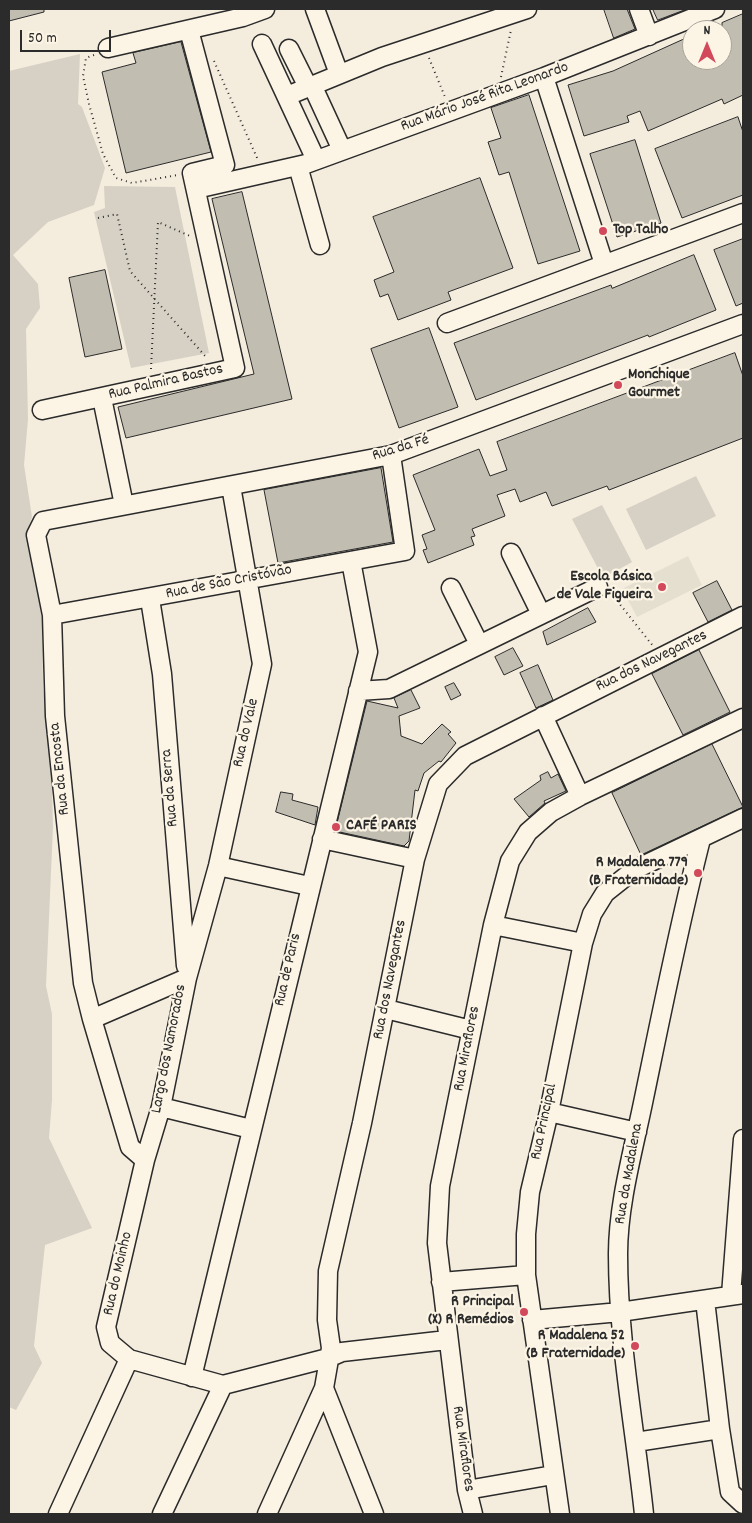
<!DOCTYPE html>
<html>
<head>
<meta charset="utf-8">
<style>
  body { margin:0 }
  #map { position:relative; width:752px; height:1523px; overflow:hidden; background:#f4edde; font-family:Dekko,sans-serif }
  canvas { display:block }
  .frame { position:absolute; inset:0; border:10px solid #2b2b2b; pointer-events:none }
  .north { position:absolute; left:682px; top:20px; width:50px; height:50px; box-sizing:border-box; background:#fcf5e5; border:1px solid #a8a49b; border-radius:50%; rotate:0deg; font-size:14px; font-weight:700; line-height:20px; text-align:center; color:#2b2b2b }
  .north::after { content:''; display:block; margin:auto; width:18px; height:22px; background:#d1495b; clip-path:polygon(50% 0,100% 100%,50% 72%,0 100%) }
  .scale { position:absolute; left:20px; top:30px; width:91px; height:22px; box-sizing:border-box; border:2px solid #2b2b2b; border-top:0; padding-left:6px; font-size:15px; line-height:18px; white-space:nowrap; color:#2b2b2b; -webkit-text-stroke:4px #fcf5e5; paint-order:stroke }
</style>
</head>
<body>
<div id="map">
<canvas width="752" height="1523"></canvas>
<div class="frame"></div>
<div class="north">N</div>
<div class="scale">50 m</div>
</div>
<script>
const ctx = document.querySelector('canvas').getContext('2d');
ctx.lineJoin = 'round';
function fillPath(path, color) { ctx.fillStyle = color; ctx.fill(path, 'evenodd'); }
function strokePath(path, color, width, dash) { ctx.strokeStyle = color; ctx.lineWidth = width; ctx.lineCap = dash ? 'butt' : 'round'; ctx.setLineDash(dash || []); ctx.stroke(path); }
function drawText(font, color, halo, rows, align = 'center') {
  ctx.font = font + ' Dekko,sans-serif'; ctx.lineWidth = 4.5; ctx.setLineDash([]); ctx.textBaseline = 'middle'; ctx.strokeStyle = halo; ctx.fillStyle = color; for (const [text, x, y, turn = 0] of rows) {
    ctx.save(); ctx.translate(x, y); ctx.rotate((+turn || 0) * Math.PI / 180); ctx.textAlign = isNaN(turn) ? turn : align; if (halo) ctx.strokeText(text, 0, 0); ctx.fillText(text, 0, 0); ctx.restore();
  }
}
const built = new Path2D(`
  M688 556 702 585 637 617 622 589Z`);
const green = new Path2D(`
  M80 54 78 104 82 107 105 168 94 205 48 222 13 255 38 284 40 308 26 329 28 419 24 465 32 517 27 532 42 618 43 689 51 748 53 827 46 986 52 1014V1100L49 1138 92 1228 45 1245 34 1346 42 1363 16 1410 9 1407V71Z
  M104 186 175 187 209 353 131 368 94 212 105 208Z
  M696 476 716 516 646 550 626 509Z
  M602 505 632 562 603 578 572 519Z`);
const building = new Path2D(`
  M9 9H44V12L9 21Z
  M604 9H627L635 29 614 38Z
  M653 9H687L658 20Z
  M743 14V95L724 104 722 99 648 131 640 111 627 116 629 122 584 136 568 85 613 71 686 38 692 51V60H722V23Z
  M181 42 211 152 126 173 102 72 136 63 133 53Z
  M529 95 580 251 538 264 509 172 499 175 488 142 501 138 491 108Z
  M738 117 743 132V195L682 218 655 149Z
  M635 140 661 223 617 237 590 154Z
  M480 178 513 268 448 292 451 300 398 320 388 294 380 297 374 280 394 272 373 217Z
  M242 192 292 399 126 438 118 407 254 374 212 199Z
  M743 239V303L736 306 714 250Z
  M694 255 716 310 649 337 648 335 476 400 454 343 611 285 612 288Z
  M105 270 122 349 85 357 69 278Z
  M429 328 458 407 399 428 371 349Z
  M735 353 743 376V438L609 490 607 486 552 506 546 492 520 502 515 489 497 495 505 516 472 529 475 536 471 537 474 545 428 563 423 550 427 549 422 535 435 530 413 475 479 449 490 476 507 470 497 442Z
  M381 468 393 542 278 563 264 490Z
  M717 581 732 610 708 622 693 593Z
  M588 608 596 622 547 645 543 632Z
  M513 648 523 666 504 675 495 657Z
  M699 650 730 712 683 735 652 674Z
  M538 665 553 700 536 708 520 673Z
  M454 683 461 695 451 700 445 687Z
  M411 690 420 708 399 716 401 736 422 744 442 724 451 732 448 734 456 743 441 762 439 761 424 773 418 791 415 790 409 841 404 846 335 831 367 701 398 708 394 698Z
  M712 744 743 807 641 855 612 793Z
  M548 772 551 778 558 774 566 791 544 801 545 803 529 817 514 799 541 780 540 776Z
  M281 792 293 794 292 800 318 807 315 825 276 812Z`);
const path = new Path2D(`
  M94 55 86 58 83 76 89 104 103 154 116 178 132 183 178 175
  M429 58 445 97
  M214 61 258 160
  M501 77 511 30
  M98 218 117 214 130 271 206 357
  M151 369 158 222 190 236
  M611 593 653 646`);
const minor = new Path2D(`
  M315 9 339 74
  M639 9 649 36
  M262 44 316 160
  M108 48 243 17 265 9
  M289 49 308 87
  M544 77 604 264
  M312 85 342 150
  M287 96 382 57 527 9
  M298 166 320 245
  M196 189 306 164 544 77 715 9
  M447 323 743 213
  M102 398 124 505
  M42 410 235 368 192 173 225 165 189 30
  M511 553 541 614
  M451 588 479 644
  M150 599 162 674 186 966
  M52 615 405 551 391 455
  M358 691 389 689 598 587
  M543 716 580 796
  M322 839 415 859
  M218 866 309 886
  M493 925 583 943
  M187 978 218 866 262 664 231 486
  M386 1009 471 1030
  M92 1019 83 983 55 716 52 615 36 535 43 521 391 455 743 324
  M161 1107 251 1129
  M549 1112 637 1132
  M145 1160 130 1147 92 1019 187 978 161 1107 145 1160 106 1327 110 1343 129 1359 223 1385 328 1358 342 1352 447 1340
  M441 1282 526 1275
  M731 1295 743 1139
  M705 1300 720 1429 730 1492 743 1504
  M532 1320 620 1312 743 1294
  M192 1377 368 652 351 561
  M636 1442 720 1429
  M467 1490 553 1475
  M58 1514 129 1359
  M162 1514 223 1385
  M267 1514 324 1388
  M374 1514 324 1388 331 1348 327 1320 328 1271 362 1123 415 859 438 784 465 756 743 616
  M473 1514 467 1490 437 1243 440 1186 493 925 510 861 528 832 551 812 580 796 743 718
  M560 1514 526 1275V1234L530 1192 549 1112 583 943 592 914 605 893 634 870 743 818
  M644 1514C635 1428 618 1341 618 1254 618 1203 634 1148 644 1098 662 1011 679 925 701 839`);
const markers = [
  [603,231,5,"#d1495b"],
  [618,385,5,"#d1495b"],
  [662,587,5,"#d1495b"],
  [336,827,5,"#d1495b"],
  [698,873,5,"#d1495b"],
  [524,1312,5,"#d1495b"],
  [635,1346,5,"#d1495b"]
];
const streetNames = [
  ["Rua Mário José Rita Leonardo",485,98,-20],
  ["Rua Palmira Bastos",166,383,-13],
  ["Rua da Fé",401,449,-17],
  ["Rua de São Cristóvão",229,583,-11],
  ["Rua dos Navegantes",652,662,-26],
  ["Rua do Vale",247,733,-77],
  ["Rua da Encosta",61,769,-96],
  ["Rua da Serra",171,788,-95],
  ["Rua de Paris",289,970,-77],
  ["Rua dos Navegantes",391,980,-79],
  ["Largo dos Namorados",170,1049,-79],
  ["Rua Miraflores",468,1049,-79],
  ["Rua Principal",545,1122,-78],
  ["Rua da Madalena",630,1174,-80],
  ["Rua do Moinho",119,1274,-77],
  ["Rua Miraflores",462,1449,82]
];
const poiNames = [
  ["Top Talho",613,231,"left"],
  ["Monchique",628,376,"left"],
  ["Gourmet",628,394,"left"],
  ["Escola Básica",652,578],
  ["de Vale Figueira",652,596],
  ["CAFÉ PARIS",346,827,"left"],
  ["R Madalena 779",688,864],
  ["(B Fraternidade)",688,882],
  ["R Principal",514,1303],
  ["(X) R Remédios",514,1321],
  ["R Madalena 52",625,1337],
  ["(B Fraternidade)",625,1355]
];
fillPath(built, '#e5dfd0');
fillPath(green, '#d6d1c4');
fillPath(building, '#c2bdb1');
strokePath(building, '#2b2b2b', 1);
strokePath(minor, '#2b2b2b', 21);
strokePath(path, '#2b2b2b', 2, [1, 4]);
strokePath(minor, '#fcf5e5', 18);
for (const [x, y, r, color] of markers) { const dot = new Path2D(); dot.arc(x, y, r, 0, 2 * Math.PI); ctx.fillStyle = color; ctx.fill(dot); strokePath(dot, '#fcf5e5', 2); }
drawText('16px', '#2b2b2b', '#fcf5e5', streetNames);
drawText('bold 16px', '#2b2b2b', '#fcf5e5', poiNames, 'right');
</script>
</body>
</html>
